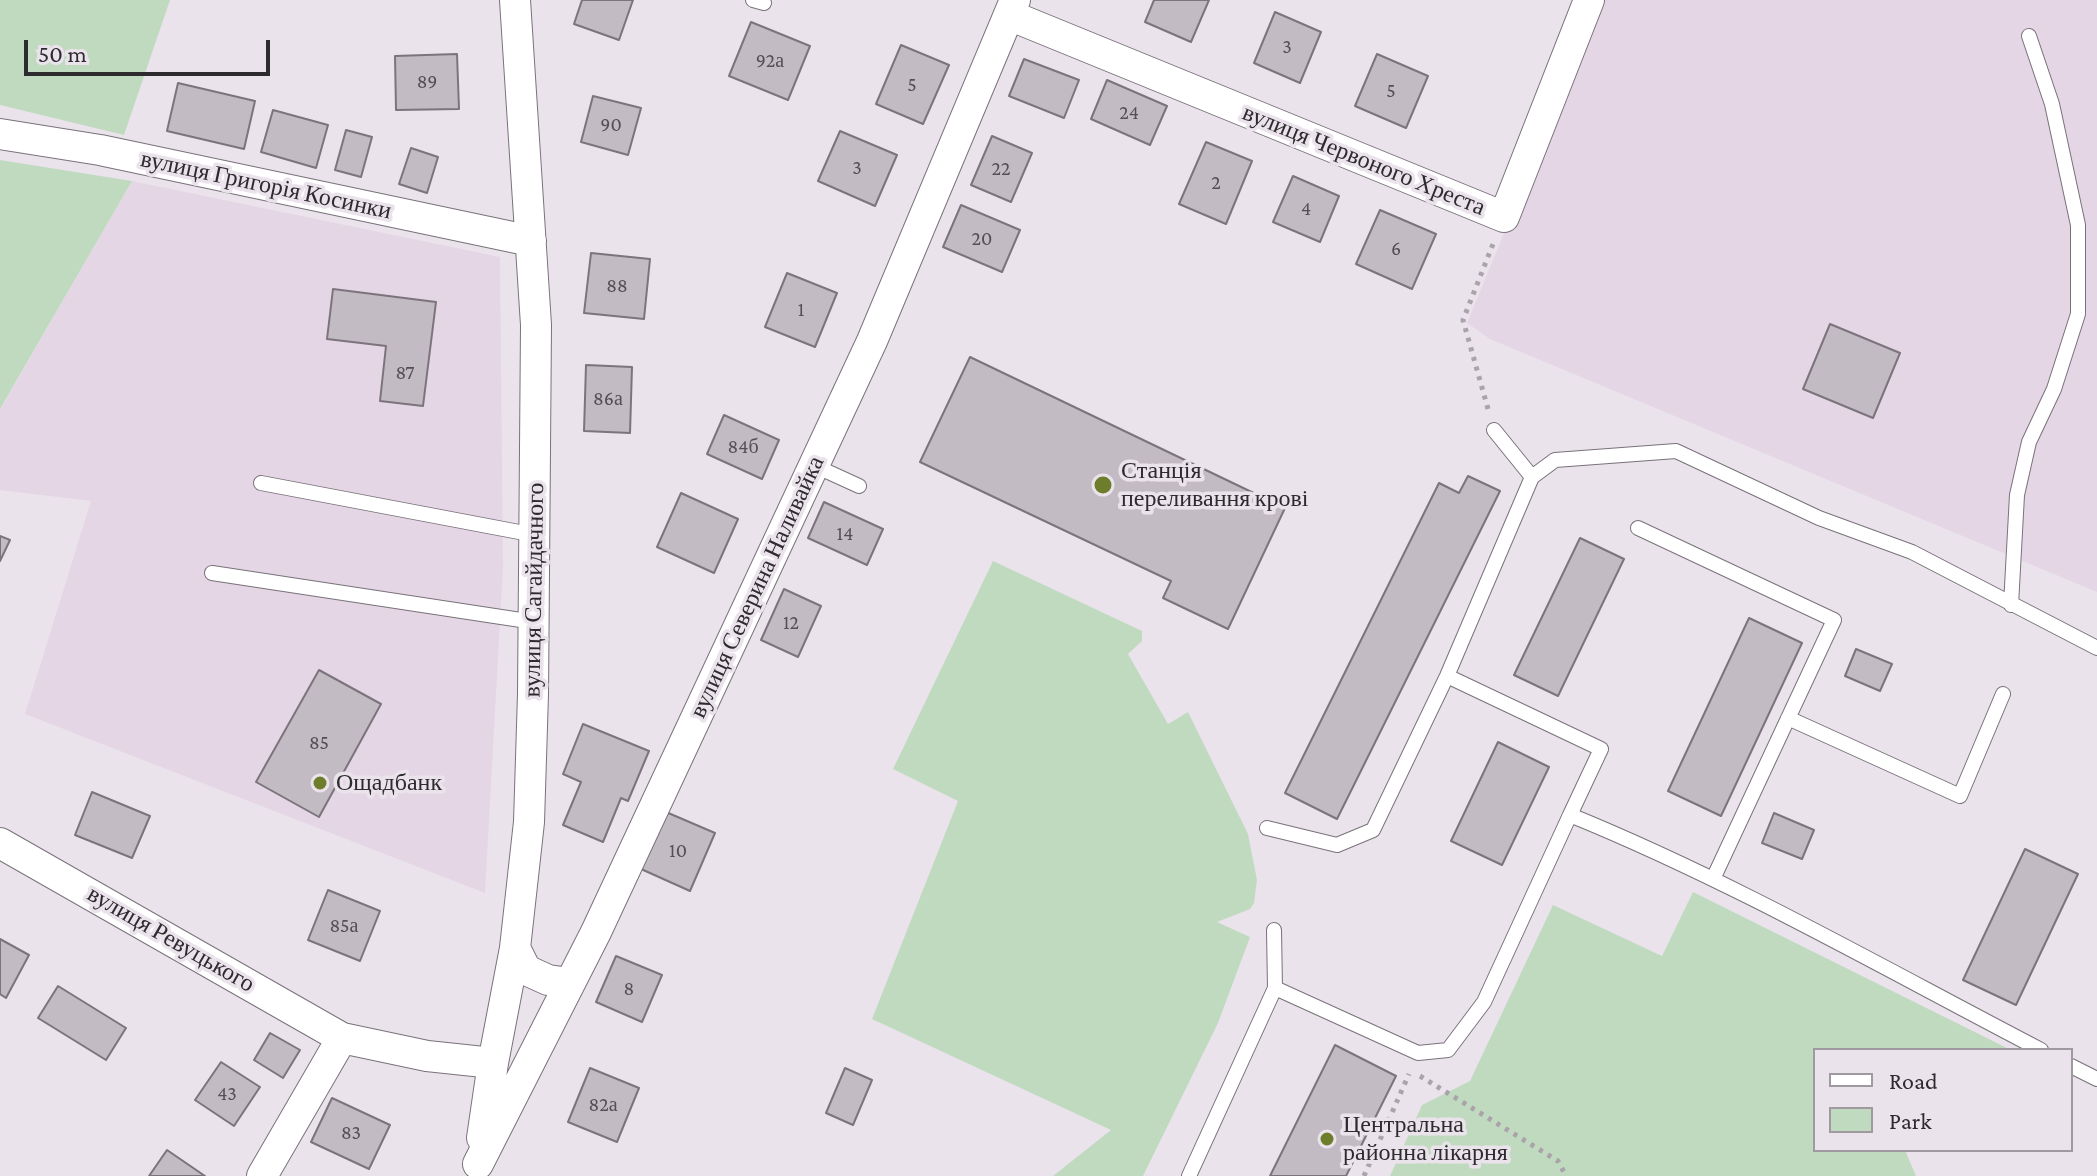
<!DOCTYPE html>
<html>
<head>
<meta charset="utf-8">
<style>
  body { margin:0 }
  #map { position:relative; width:2097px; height:1176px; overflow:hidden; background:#ebe3ec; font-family:"Crimson Pro",serif }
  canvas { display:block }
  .legend { position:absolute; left:1813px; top:1048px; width:260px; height:104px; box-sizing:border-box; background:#ebe3ec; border:2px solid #9f99a0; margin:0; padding:10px 14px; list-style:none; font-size:24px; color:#2e2b2e }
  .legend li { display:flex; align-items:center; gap:16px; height:40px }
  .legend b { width:40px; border:2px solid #9f99a0 }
  .scale { position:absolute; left:24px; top:40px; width:246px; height:36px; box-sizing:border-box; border:4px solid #2e2b2e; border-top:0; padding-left:10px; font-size:24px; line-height:28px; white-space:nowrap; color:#2e2b2e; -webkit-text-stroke:6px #ebe3ec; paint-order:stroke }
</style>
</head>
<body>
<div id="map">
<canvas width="2097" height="1176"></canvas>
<ul class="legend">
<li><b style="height:10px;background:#fff"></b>Road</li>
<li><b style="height:22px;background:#c0dac0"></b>Park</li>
</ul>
<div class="scale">50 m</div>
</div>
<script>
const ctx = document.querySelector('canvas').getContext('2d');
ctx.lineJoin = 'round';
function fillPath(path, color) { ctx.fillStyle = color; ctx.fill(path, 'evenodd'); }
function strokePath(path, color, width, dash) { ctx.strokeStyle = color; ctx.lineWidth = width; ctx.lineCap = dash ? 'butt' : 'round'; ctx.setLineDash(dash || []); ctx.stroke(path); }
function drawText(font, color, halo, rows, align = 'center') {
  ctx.font = font + ' "Crimson Pro",serif'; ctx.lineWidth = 7; ctx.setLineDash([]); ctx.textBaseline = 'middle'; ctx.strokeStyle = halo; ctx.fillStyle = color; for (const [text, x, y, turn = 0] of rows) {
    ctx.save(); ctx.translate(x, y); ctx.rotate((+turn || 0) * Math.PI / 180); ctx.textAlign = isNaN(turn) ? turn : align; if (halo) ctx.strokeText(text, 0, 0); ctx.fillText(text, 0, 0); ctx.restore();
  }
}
const built = new Path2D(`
  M1600 0H2097V592L1490 339 1467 323Z
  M132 181 500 257 503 568 485 893 25 714 91 501 0 490V410Z`);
const green = new Path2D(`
  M0 0H170L124 135 0 105Z
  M0 160 132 181 0 409Z
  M993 561 1142 631V641L1128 654 1168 724 1188 712 1248 834 1257 880 1254 903 1250 909 1217 922 1250 937 1218 1023 1143 1176H1053L1111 1130 872 1019 958 801 893 769Z
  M1693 892 2011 1050H1815V1150H1905L1916 1176H1390L1422 1105 1470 1081 1553 905 1662 956Z`);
const building = new Path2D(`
  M582 0H633L619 40 574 24Z
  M1154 0H1209L1191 42 1145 22Z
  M1275 12 1321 32 1300 83 1254 63Z
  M751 22 810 46 788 100 729 76Z
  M901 45 949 65 923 124 876 104Z
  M457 54 459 109 396 110 395 56Z
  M1377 54 1428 76 1406 128 1355 106Z
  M1024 59 1079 80 1064 118 1009 96Z
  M1107 80 1167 106 1150 145 1091 119Z
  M178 83 255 101 244 149 167 131Z
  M593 96 641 108 628 155 581 142Z
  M273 110 328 125 316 168 261 152Z
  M346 130 372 137 361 177 335 170Z
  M840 131 897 155 875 206 818 181Z
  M992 136 1032 153 1011 202 971 185Z
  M1206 142 1252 161 1226 224 1179 204Z
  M411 148 438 157 427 193 399 184Z
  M1293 176 1339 196 1320 242 1273 222Z
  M961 205 1020 230 1002 272 943 247Z
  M1380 210 1436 234 1412 289 1356 264Z
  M591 253 650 259 644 319 584 313Z
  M787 273 837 293 815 347 765 327Z
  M333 289 436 302 423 406 380 401 386 346 327 339Z
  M1830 324 1900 353 1873 418 1803 389Z
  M970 357 1285 508 1228 629 1163 598 1171 581 920 462Z
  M586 365 632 367 630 433 584 431Z
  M724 415 779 440 762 479 707 454Z
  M1468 476 1500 491 1337 819 1285 793 1439 483 1459 493Z
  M681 493 738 519 714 573 657 547Z
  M824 502 883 529 867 565 808 538Z
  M0 536 10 540 0 561Z
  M1580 538 1624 559 1558 696 1514 675Z
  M784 589 821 606 798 657 761 640Z
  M1749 618 1802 643 1721 816 1668 791Z
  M1856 649 1892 664 1880 691 1845 676Z
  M319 670 381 704 319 817 256 782Z
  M583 724 649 751 628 801 621 798 603 842 563 825 581 782 563 774Z
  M1498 742 1549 767 1502 865 1451 841Z
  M92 792 150 816 132 858 75 835Z
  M666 812 715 833 690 891 641 869Z
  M1774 813 1814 830 1802 859 1762 843Z
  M2025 849 2078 874 2016 1005 1963 980Z
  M328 890 380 911 360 961 308 940Z
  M0 939 29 955 6 998 0 994Z
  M616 956 662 975 642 1022 596 1002Z
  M58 986 126 1028 106 1060 38 1018Z
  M270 1033 300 1050 283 1078 254 1060Z
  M1335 1045 1396 1076 1346 1176H1270Z
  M221 1062 260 1087 234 1126 195 1100Z
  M590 1068 639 1088 617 1142 568 1122Z
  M845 1068 872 1080 853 1125 826 1113Z
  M332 1098 390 1125 369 1169 311 1142Z
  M167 1150 205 1176H149Z`);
const path = new Path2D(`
  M1488 409 1463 320 1493 244
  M1420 1076 1558 1161 1566 1176
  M1364 1176 1409 1074`);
const service = new Path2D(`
  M753 0 764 3
  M813 465 859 486
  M1532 477 1555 460 1676 451 1819 518 1912 552 2097 648
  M261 483 535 535
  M1638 528 1834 620 1713 879
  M212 573 534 622
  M2011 605 2017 495 2029 442 2054 389 2078 314V225L2052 104 2029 36
  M1447 676 1601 749 1570 815
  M1788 718 1960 796 2003 694
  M1267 828 1337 845 1373 830 1447 676 1532 477 1494 430
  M1275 988 1418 1053 1448 1050 1484 1002 1570 815C1732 881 1885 969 2041 1050
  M2071 1066 2097 1079
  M1189 1176 1275 988 1274 930`);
const minor = new Path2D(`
  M1009 15 1504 217 1589 0
  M0 134 100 150 531 241
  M0 843 342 1038
  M515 948 526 970 548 980 569 983
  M482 1138 493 1063 515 948 529 822 533 694 536 325 515 0
  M478 1164 596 932 872 341 1015 0
  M262 1176 342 1038 427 1056 493 1063`);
const markers = [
  [1103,485,10,"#6d7d2b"],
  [320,783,8,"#6d7d2b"],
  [1327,1139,8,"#6d7d2b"]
];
const numberNames = [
  ["3",1287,47],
  ["92а",770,61],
  ["89",427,82],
  ["5",912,85],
  ["5",1391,91],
  ["24",1129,113],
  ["90",611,125],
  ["3",857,168],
  ["22",1001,169],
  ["2",1216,183],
  ["4",1306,209],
  ["20",982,239],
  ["6",1396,249],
  ["88",617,286],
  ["1",801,310],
  ["87",405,373],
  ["86а",608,399],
  ["84б",743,447],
  ["14",845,534],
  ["12",791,623],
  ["85",319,743],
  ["10",678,851],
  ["85а",344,926],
  ["8",629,989],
  ["43",227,1094],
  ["82а",603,1105],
  ["83",351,1133]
];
const streetNames = [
  ["вулиця Червоного Хреста",1364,160,22],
  ["вулиця Григорія Косинки",266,185,12],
  ["вулиця Северина Наливайка",757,587,-65],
  ["вулиця Сагайдачного",534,590,-89],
  ["вулиця Ревуцького",171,939,30]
];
const poiNames = [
  ["Станція",1121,471],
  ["переливання крові",1121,499],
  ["Ощадбанк",336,783],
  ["Центральна",1343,1125],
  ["районна лікарня",1343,1153]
];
fillPath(built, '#e4d6e5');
fillPath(green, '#c0dac0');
fillPath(building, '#c3bbc3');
strokePath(building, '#7b747c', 2);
strokePath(service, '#79727a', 16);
strokePath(minor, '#79727a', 32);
strokePath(path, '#aaa4aa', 5, [4, 6]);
strokePath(service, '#fff', 14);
strokePath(minor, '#fff', 30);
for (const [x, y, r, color] of markers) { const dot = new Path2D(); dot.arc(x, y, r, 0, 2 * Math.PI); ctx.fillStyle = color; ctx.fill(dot); strokePath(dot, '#ebe3ec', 3); }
drawText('20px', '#534f53', null, numberNames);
drawText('24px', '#2e2b2e', '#ebe3ec', streetNames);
drawText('24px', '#2e2b2e', '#ebe3ec', poiNames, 'left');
</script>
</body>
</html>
